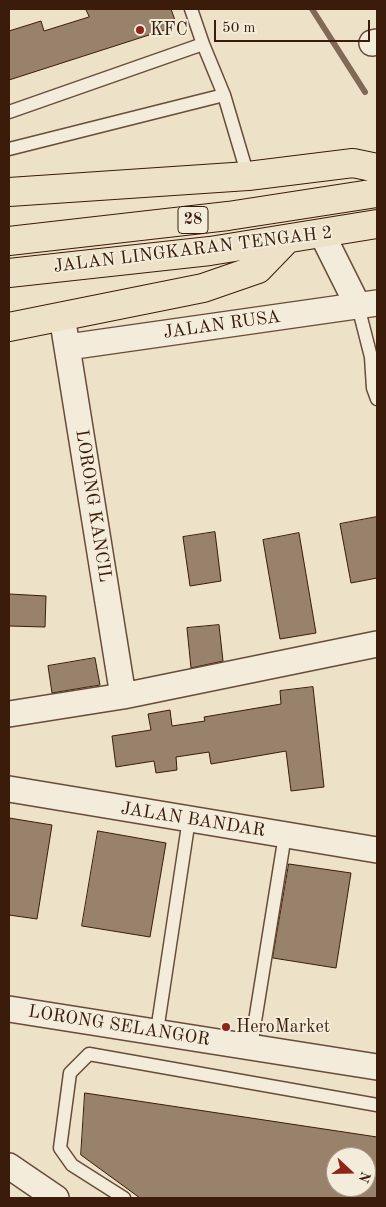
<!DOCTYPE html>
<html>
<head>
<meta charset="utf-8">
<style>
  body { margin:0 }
  #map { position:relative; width:386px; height:1207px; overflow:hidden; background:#ede1c8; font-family:"Old Standard TT",serif }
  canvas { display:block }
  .frame { position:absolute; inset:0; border:10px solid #3b1b09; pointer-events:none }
  .north { position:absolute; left:326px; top:1147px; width:50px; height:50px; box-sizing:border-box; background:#f3ecdb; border:1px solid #a99887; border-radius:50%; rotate:111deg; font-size:14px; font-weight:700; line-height:20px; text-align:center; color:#3b1b09 }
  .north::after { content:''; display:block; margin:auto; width:18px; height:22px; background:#8f2418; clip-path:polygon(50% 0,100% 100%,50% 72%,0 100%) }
  .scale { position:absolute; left:214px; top:20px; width:156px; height:22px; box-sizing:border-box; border:2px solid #3b1b09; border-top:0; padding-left:6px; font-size:15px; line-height:18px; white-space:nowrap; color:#3b1b09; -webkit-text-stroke:4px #f3ecdb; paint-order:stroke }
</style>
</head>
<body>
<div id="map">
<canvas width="386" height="1207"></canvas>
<div class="frame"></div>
<div class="north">N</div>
<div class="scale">50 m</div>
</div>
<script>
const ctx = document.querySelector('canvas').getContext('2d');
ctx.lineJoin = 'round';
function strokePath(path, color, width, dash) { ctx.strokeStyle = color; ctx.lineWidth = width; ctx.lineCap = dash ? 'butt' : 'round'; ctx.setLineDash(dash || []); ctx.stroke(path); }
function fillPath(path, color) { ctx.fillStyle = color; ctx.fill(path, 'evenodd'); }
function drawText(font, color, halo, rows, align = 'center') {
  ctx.font = font + ' "Old Standard TT",serif'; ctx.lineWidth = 4; ctx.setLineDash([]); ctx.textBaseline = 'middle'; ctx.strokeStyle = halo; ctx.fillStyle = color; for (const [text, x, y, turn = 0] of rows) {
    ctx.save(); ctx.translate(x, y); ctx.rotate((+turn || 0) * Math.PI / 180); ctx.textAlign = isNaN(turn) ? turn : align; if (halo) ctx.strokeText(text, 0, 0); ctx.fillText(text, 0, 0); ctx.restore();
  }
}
const stream = new Path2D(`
  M312 9 365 92`);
const building = new Path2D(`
  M86 9H171L177 26 9 80V31L41 21 44 31 89 17Z
  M377 517V578L351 583 340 524Z
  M215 532 221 581 190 586 183 537Z
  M299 533 316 633 280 639 263 540Z
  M9 594 46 596 45 627 9 626Z
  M219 625 223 661 191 668 187 628Z
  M95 658 100 685 52 693 48 666Z
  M313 687 324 787 291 791 286 751 211 764 209 752 176 757 177 770 156 773 154 761 116 767 112 736 151 730 148 714 170 710 172 726 205 721 204 717 281 704 280 691Z
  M9 818 52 825 37 919 9 915Z
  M98 831 166 843 150 937 82 926Z
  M289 864 351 873 336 968 273 958Z
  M85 1093 377 1137V1198H140L81 1155ZM336 1157H366V1187H336Z`);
const lane = new Path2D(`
  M191 9 203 44
  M9 112 203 44 224 95 248 176
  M9 149 224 95
  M358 306 371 357 373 388 377 399
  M157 1031 189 819
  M251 1046 285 835
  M124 1198 72 1165 60 1148 70 1073 89 1054 377 1105`);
const street = new Path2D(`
  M372 43 377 42
  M322 234 358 306
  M62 316 123 696
  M68 347 377 303
  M9 714 123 696 377 644
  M9 789 377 850
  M9 1009 377 1067
  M9 1166 56 1198`);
const highway = new Path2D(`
  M9 192 248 176 353 163 377 168
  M9 241 228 216 377 193
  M9 273 210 251 377 224
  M9 327 203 288 258 269 286 240`);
const markers = [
  [140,30,5,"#8f2418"],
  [226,1027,5,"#8f2418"]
];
const shields = [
  [193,220,30]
];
const shieldNames = [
  ["28",193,220]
];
const poiNames = [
  ["KFC",150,30],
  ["HeroMarket",236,1027]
];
const streetNames = [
  ["JALAN LINGKARAN TENGAH 2",193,250,-7],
  ["JALAN RUSA",222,325,-8],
  ["LORONG KANCIL",93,506,81],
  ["JALAN BANDAR",193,820,9],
  ["LORONG SELANGOR",119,1026,9]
];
strokePath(stream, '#816a55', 6);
fillPath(building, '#98826c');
strokePath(building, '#3b1b09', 1);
strokePath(lane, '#684c39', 15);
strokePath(street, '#684c39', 28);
strokePath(highway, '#3b1b09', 30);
strokePath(lane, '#f3ecdb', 12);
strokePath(street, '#f3ecdb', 25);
strokePath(highway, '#ede1c8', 28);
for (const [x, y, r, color] of markers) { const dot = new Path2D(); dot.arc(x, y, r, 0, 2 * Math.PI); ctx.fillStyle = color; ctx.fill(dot); strokePath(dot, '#f3ecdb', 2); }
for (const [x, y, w] of shields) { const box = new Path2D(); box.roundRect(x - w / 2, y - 13.5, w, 27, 4); ctx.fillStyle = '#f3ecdb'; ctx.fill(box); strokePath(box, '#3b1b09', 1); }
drawText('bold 16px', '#3b1b09', null, shieldNames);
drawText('18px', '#3b1b09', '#f3ecdb', poiNames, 'left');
drawText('18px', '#3b1b09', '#f3ecdb', streetNames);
</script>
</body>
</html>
